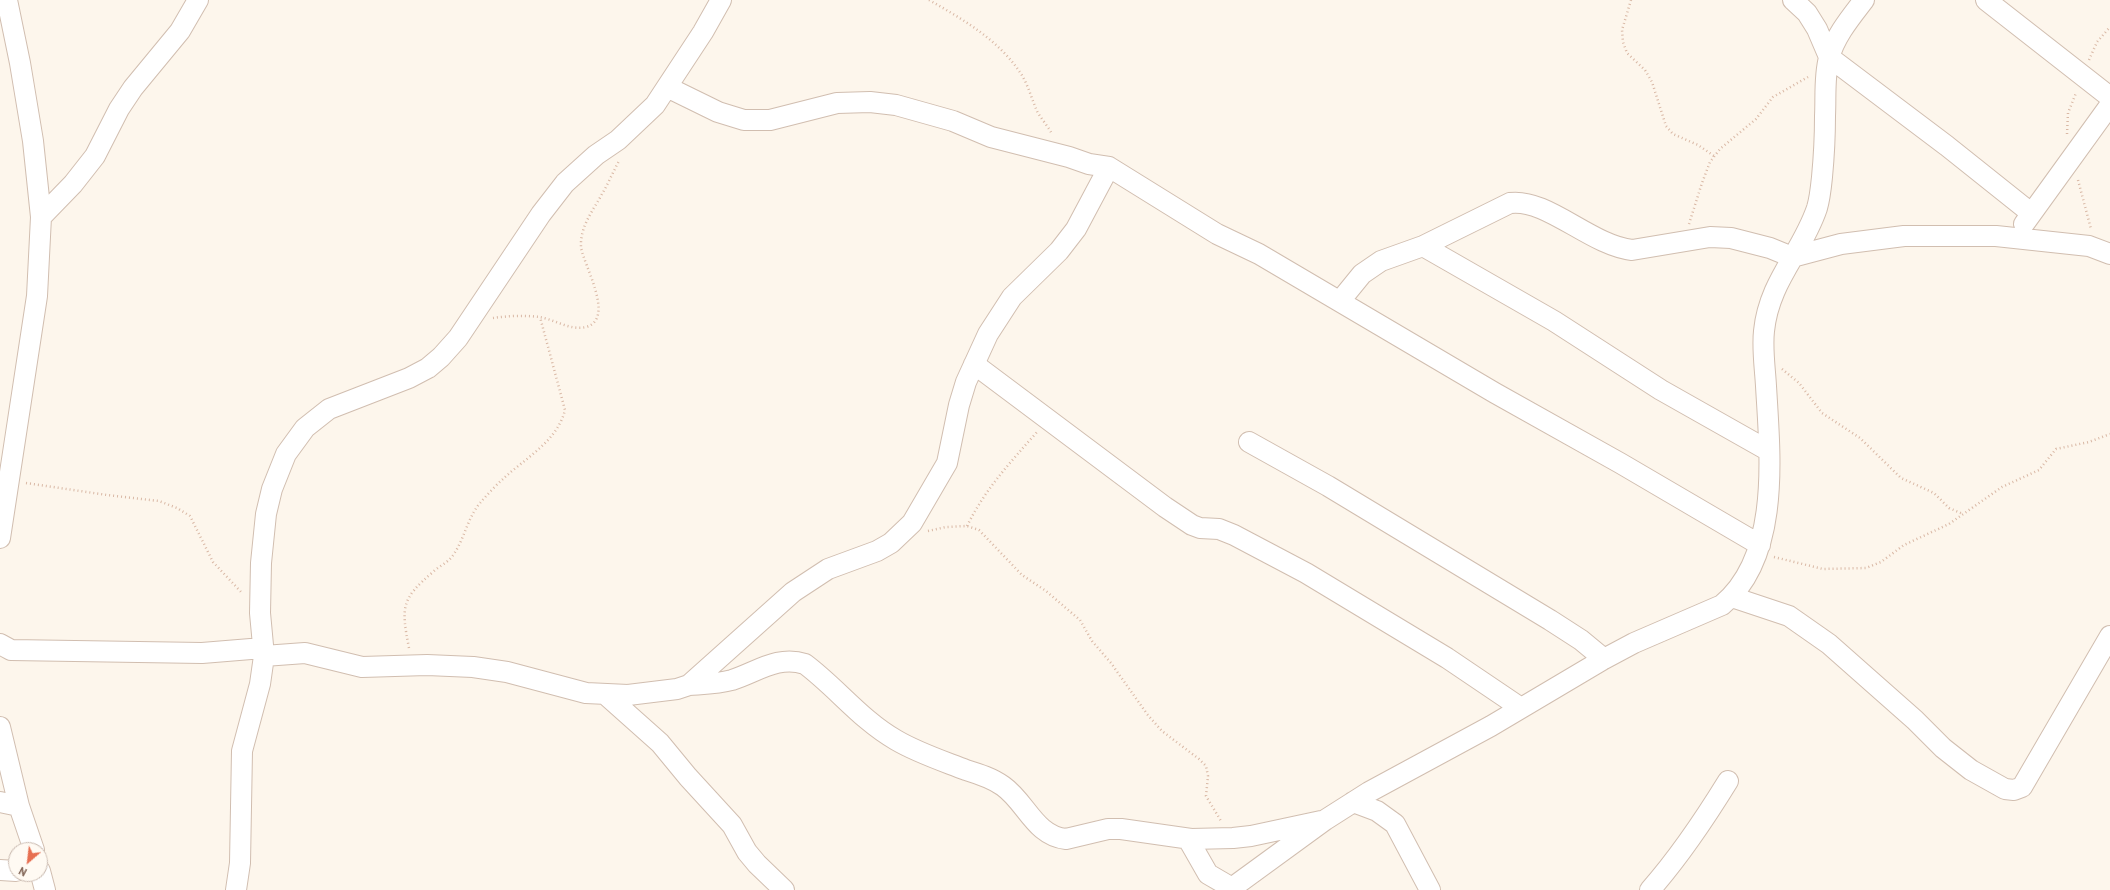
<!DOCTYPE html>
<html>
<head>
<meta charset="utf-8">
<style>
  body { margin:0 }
  #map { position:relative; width:2110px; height:890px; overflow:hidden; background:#fdf6ec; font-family:"PT Sans",sans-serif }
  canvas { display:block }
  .north { position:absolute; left:8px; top:842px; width:40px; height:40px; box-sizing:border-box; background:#fffaf3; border:1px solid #cabbb1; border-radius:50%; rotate:208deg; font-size:11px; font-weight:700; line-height:16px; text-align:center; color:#7a5c4d }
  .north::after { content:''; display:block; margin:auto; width:14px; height:18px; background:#e76f51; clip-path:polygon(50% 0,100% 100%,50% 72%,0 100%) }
</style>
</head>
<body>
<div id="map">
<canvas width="2110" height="890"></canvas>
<div class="north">N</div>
</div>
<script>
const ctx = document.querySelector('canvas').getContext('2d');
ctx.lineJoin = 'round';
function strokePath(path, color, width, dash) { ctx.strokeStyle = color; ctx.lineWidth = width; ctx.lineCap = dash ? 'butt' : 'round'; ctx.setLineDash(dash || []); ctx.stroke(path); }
const path = new Path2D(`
  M929 0C964 20 1001 41 1023 77 1029 88 1032 100 1037 111 1041 119 1048 126 1052 134
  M1631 0 1622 30 1623 42 1627 53 1645 70 1652 82 1666 126 1673 134 1698 145 1714 156
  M2089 60 2097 42 2110 27
  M2067 134 2068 113 2076 93
  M2078 180 2091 229
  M1689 224 1702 183 1710 162 1720 149 1756 119 1773 97 1808 77
  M493 318C507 316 524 315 539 317 554 319 570 331 586 327 616 319 583 264 581 247 580 226 593 211 602 194 608 184 613 172 619 161
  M1782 369 1799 383 1822 413 1860 438 1901 478 1934 493 1949 508 1963 514
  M26 483 107 495 159 501 177 508 190 516 213 562 242 593
  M967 526C986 488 1009 464 1037 432
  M928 531 946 527 967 526 979 530 1022 575 1046 591 1080 620 1092 641 1111 663 1147 714 1162 731 1199 759 1206 766 1208 776 1206 796 1221 821
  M1774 557 1823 569 1866 568 1881 562 1904 545 1949 524 2002 487 2039 470 2056 449 2089 442 2110 434
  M409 648C401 607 401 599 433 572 438 567 445 564 450 559 464 543 466 520 480 503 487 495 495 486 503 479 525 458 557 442 565 410L540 317`);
const minor = new Path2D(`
  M1793 0 1807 13 1817 29 1829 57 1947 146 2031 213
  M1986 0 2110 97
  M667 87 718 112 744 120H770L837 103 870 102 896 105 953 121 991 137 1069 157 1089 164 1109 167 1217 234 1259 254 1495 393 1620 463 1760 545
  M41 217 73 184 95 156 119 109 133 88 180 31 198 0
  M2024 224 2110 105
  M1423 246 1554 321 1661 390 1769 451
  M1340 301 1362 274 1381 261 1423 246 1510 203C1547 198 1590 245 1632 250L1710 237 1731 238 1770 248 1792 257 1841 244 1904 236H1996L2089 246 2110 254
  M974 364 1165 507 1192 525 1200 528 1219 529 1234 535 1306 573 1447 658 1521 708
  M1249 442 1328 486 1550 620 1581 640 1604 659
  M0 538 37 296 41 217 33 141 20 63 7 0
  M1732 597 1789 616 1829 644 1915 720 1943 748 1971 770 2005 789 2014 790 2022 787 2110 636
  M0 644 11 650 202 653 263 648
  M264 656 305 653 362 667 427 665 473 667 507 672 586 693 628 695 677 689 689 685 793 592 828 569 877 551 891 543 912 523 947 463 959 405 966 382 988 334 1012 297 1059 251 1076 229 1109 167
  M689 685C703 684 718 684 732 680 757 672 778 655 805 664 837 688 861 720 896 740 918 753 943 761 966 770 979 774 992 778 1003 786 1026 802 1035 836 1066 839L1108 829H1121L1191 839 1233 838 1251 836 1321 821
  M605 694 660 743 688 777 732 825 747 852 757 864 784 890
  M0 727 19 806 34 850
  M0 802 19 806
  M1353 802 1377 811 1395 824 1430 890
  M1188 839 1208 874 1232 888
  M0 870 16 871
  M40 871 45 890
  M236 890 240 863 242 751 260 684 264 656 260 613 261 563 266 514 272 489 286 454 305 428 329 409 409 378 428 368 441 357 458 338 541 214 565 183 596 155 618 140 655 105 703 32 721 0
  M1229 890 1325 820 1369 792 1491 726 1604 659 1634 643 1722 605C1781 556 1770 455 1766 386 1765 368 1762 349 1764 331 1769 281 1802 253 1817 208 1820 198 1821 187 1822 177 1824 156 1825 136 1825 116 1826 97 1824 76 1829 58 1835 36 1851 17 1864 0
  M1650 890C1680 856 1704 820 1728 781`);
strokePath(minor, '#d1beb0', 22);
strokePath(path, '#d9b8a5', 2.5, [1, 3]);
strokePath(minor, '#fff', 20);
</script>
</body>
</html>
